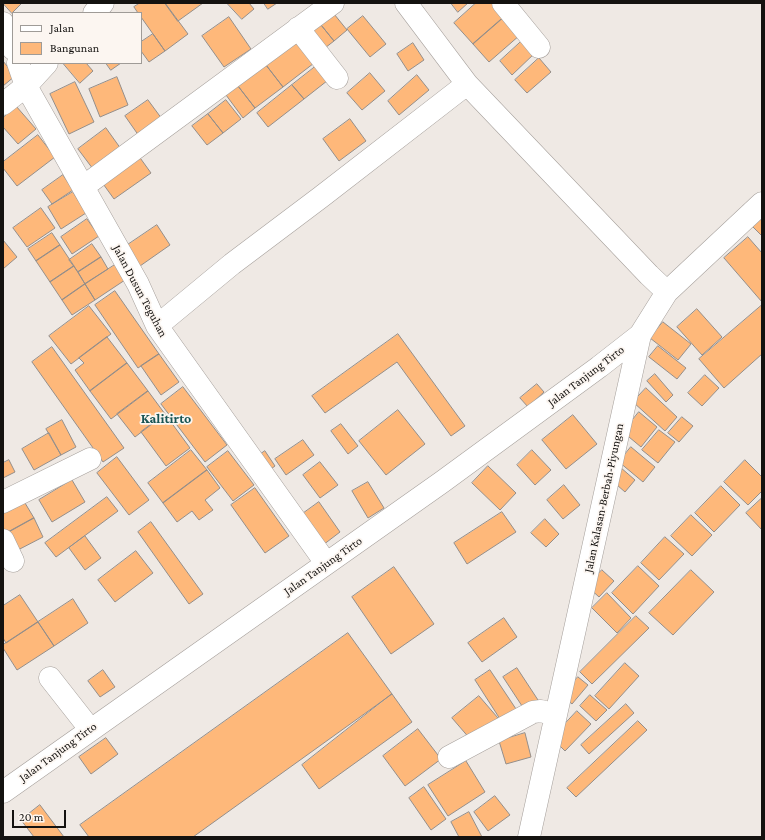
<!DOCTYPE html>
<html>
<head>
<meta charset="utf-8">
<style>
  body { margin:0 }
  #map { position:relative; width:765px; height:840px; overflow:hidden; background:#efe9e4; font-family:"Crimson Pro",serif }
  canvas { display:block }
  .frame { position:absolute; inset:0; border:4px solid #141210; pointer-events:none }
  .legend { position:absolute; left:12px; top:12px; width:130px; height:52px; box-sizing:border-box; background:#fcf6f1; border:1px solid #9f9b97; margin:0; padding:5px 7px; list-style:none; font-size:12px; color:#141210 }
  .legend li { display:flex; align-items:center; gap:8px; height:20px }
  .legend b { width:20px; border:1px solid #9f9b97 }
  .scale { position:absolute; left:12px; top:810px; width:54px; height:18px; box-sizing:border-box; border:2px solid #141210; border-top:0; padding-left:5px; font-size:12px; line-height:14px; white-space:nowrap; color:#141210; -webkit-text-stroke:3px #fcf6f1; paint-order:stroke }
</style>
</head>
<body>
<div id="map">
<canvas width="765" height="840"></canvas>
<div class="frame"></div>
<ul class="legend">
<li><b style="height:5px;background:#fff"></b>Jalan</li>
<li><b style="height:11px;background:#feb87a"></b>Bangunan</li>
</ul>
<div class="scale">20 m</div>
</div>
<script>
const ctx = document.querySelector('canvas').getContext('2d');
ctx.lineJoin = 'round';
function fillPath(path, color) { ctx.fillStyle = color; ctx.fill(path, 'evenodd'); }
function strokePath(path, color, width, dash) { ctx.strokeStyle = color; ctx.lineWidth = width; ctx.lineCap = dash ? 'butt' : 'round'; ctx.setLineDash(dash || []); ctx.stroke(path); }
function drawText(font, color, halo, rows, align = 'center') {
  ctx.font = font + ' "Crimson Pro",serif'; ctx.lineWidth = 3.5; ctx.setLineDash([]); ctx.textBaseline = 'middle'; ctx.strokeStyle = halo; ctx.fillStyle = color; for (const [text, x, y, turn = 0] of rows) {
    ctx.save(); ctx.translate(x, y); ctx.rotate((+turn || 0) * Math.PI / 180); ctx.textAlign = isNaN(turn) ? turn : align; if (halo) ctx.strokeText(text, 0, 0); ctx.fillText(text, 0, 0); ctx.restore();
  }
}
const building = new Path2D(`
  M3 3H22L12 13Z
  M140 3H165L188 34 165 51 141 17V13H138L134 7Z
  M165 3H203L178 21Z
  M227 3H249L254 9 242 19Z
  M264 3H277L268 9Z
  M451 3H468L458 12Z
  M476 3H492L504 17 473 44 454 23Z
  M330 9 347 30 334 41 317 20Z
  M363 16 386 44 370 57 347 29Z
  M229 17 251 49 224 67 202 36Z
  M504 17 520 35 489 62 473 44Z
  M317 20 334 41 321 51 304 30Z
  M153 34 165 51 149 62 141 51V42Z
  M302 38 318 60 283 87 266 65Z
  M524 39 536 52 512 75 500 61Z
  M413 43 424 60 408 71 397 54Z
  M539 58 551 72 527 93 515 80Z
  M3 61 15 76 3 86Z
  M63 63H86L93 71 80 83Z
  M106 63H121L111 70Z
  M320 63 332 77 304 99 292 85Z
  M266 65 283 87 255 108 238 86Z
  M370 73 385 91 362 110 347 93Z
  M417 75 429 90 399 115 388 101Z
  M117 77 128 105 100 117 89 89Z
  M75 82 94 122 69 134 50 94Z
  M292 85 304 99 268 127 257 113Z
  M238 86 255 108 243 118 226 95Z
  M148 100 162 119 139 136 125 116Z
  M226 100 241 119 223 133 208 114Z
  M16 106 36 129 18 144 3 127V118Z
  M208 114 223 133 207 145 192 126Z
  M350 119 366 141 339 161 323 139Z
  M106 128 121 149 93 169 78 149Z
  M38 135 55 157 17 186 3 168V162Z
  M138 155 151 173 114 199 101 181Z
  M63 175 73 190 52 204 42 190Z
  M73 192 86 213 61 229 48 207Z
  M41 208 55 228 27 247 13 228Z
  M762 215V236L751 225Z
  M87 219 99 236 72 254 61 237Z
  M157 225 170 245 140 266 126 246Z
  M52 233 60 245 36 261 28 249Z
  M748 237 762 253V302L724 258Z
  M3 240 17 257 3 269Z
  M92 244 101 257 78 272 69 260Z
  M60 245 74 266 50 282 36 261Z
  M101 257 108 269 85 284 78 272Z
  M121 261 131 276 95 300 85 284Z
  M74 266 85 284 62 300 50 282Z
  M85 284 95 300 72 315 62 300Z
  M115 291 159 354 138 368 95 305Z
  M762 305V354L724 388 699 359Z
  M89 306 111 334 71 364 49 336Z
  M697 309 722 337 702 355 677 327Z
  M663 322 691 344 678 360 650 338Z
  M398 334 465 426 451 436 397 362 325 413 312 396Z
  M107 337 127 363 90 391 75 370 84 363 79 358Z
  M658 346 686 368 677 379 649 357Z
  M52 347 124 448 103 462 32 362Z
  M159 354 179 382 161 395 141 366Z
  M127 363 148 391 111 419 90 391Z
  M655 374 673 395 666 402 647 381Z
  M705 375 719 388 702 406 688 393Z
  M537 384 544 392 528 407 520 398Z
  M183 387 227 445 205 462 161 404Z
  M646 388 677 417 665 431 633 402Z
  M148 391 165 414 135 437 117 414Z
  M398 410 425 444 386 475 359 441Z
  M639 412 657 427 641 447 623 432Z
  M165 414 190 448 166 466 141 432Z
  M573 415 597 444 566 469 542 440Z
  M682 417 693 426 679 442 668 433Z
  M62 420 76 447 61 455 46 429Z
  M341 424 358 446 348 454 331 431Z
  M659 430 675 442 658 463 642 450Z
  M49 433 61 455 34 470 22 449Z
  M303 440 314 455 286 475 275 459Z
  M631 447 655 467 643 482 619 462Z
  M191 450 207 470 163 503 148 483Z
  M532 450 551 470 535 485 517 465Z
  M228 451 254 485 233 501 207 467Z
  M265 451 275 466 264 474 254 459Z
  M117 457 149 500 129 515 97 473Z
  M9 460 15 472 3 478V463Z
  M745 460 762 477V491L748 505 724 482Z
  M320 462 338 485 320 498 303 475Z
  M488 466 516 493 500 510 472 483Z
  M620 467 635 480 625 492 609 478Z
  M207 470 220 488 205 500 213 510 199 520 192 511 177 522 163 503Z
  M72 480 85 502 52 522 39 500Z
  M368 482 384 508 368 518 352 491Z
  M564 485 580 505 563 519 547 500Z
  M721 486 740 505 714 532 695 513Z
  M255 488 289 536 265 553 231 505Z
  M107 497 118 511 56 557 45 543Z
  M762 498V530L746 513Z
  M319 502 340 532 323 545 301 515Z
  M25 503 34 518 5 534 3 530V514Z
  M502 512 516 532 467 564 454 543Z
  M691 515 712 535 692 556 671 536Z
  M34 518 43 537 14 552 5 534Z
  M545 519 559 534 546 547 531 533Z
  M151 522 203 594 189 604 138 532Z
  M85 536 101 558 85 570 69 548Z
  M665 537 684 554 659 580 641 563Z
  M136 551 153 573 115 602 98 580Z
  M638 566 659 586 633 614 612 593Z
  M394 567 434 624 391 654 352 597Z
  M602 570 614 581 599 597 587 586Z
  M691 570 714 592 673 635 649 613Z
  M607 593 631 618 617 633 592 608Z
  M20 595 38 622 6 643 3 638V606Z
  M73 599 88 623 54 646 38 622Z
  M636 616 649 628 592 684 580 672Z
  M504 618 517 637 482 662 468 643Z
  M38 622 54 646 17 670 3 648V645Z
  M348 633 392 694 193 837H89L80 825Z
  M625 663 639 676 609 709 595 696Z
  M517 668 538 700 524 709 503 677Z
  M103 670 115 687 100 697 88 681Z
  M490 670 516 709 500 719 475 680Z
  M578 677 588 685 572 704 562 695Z
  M392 694 412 722 319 789 302 765Z
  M590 695 607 710 596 721 580 706Z
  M479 696 498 718 471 740 452 718Z
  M626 704 634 713 589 754 581 745Z
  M577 711 591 724 565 751 552 738Z
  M638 721 647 730 576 797 567 788Z
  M418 729 441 759 405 786 383 756Z
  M525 733 531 757 506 764 499 741Z
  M106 738 118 754 91 774 79 757Z
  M466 761 485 792 448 816 428 785Z
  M424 787 446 819 431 830 409 798Z
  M495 796 510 815 488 831 474 812Z
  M40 805 64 837H34L21 820Z
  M469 812 482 837H459L451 822Z`);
const minor = new Path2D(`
  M406 3 467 84 649 275 667 292
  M503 3 539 47
  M94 13 103 3
  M3 23 5 26 13 49
  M298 28 337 78
  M18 63 26 86 138 284 157 326 326 563
  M3 104 26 86 47 63
  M83 187 333 3
  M157 326 232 264 321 197 467 84
  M3 502 90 459
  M3 540 13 561
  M50 678 90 729
  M449 757 533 712 541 711 556 715
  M3 792 442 482 599 367 640 335
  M529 837 640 335 667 292 762 203`);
const streetNames = [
  ["Jalan Dusun Teguhan",140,291,62],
  ["Jalan Tanjung Tirto",586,376,-37],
  ["Jalan Kalasan-Berbah-Piyungan",604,498,-78],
  ["Jalan Tanjung Tirto",323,566,-35],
  ["Jalan Tanjung Tirto",58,752,-36]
];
const quarterNames = [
  ["Kalitirto",166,419]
];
fillPath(building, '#feb87a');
strokePath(building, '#948e8a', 1);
strokePath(minor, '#a6a09c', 23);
strokePath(minor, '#fff', 22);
drawText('12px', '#141210', '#fcf6f1', streetNames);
drawText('bold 14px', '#185453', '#fcf6f1', quarterNames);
</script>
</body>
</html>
